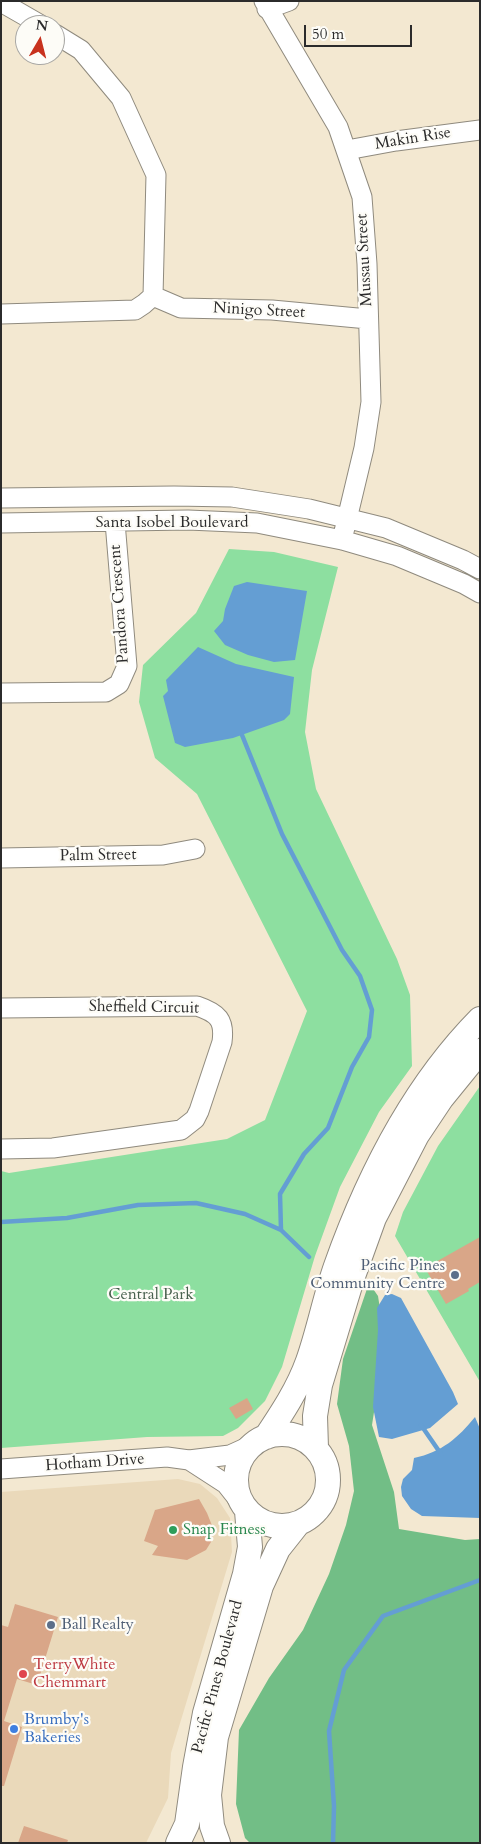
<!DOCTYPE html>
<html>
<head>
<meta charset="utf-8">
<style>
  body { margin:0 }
  #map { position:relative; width:481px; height:1844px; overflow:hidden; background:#f3e8d1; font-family:Cardo,serif }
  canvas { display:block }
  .frame { position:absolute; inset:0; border:2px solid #2b2b2b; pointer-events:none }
  .north { position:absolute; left:15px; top:15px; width:50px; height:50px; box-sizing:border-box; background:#fdfcf7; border:1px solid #a9a8a5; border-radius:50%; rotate:8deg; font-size:14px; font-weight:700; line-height:20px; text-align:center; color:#2b2b2b }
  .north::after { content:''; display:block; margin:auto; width:18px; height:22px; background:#c8321e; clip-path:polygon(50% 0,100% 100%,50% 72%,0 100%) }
  .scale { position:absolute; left:304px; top:25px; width:108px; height:22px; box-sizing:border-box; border:2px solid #2b2b2b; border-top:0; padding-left:6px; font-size:15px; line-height:18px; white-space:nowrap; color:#2b2b2b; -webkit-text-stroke:4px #fdfcf7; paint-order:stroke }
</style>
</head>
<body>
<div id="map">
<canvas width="481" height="1844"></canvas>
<div class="frame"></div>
<div class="north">N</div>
<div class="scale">50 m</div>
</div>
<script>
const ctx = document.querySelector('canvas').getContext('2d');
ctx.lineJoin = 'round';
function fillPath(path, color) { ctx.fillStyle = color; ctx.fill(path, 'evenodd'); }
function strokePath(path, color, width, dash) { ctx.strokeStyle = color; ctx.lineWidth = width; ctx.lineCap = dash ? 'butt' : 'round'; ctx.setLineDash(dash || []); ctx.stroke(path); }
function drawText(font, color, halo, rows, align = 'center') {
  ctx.font = font + ' Cardo,serif'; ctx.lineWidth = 4.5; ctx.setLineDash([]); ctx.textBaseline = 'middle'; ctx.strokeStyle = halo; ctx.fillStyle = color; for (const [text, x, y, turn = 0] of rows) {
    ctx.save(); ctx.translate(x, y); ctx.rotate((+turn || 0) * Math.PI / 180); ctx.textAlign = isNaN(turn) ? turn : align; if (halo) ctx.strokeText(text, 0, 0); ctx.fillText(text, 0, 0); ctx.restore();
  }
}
const built = new Path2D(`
  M178 1479 200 1484 217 1498 230 1518 232 1552 171 1753 168 1798 146 1843H1V1492Z`);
const green = new Path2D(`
  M229 549 274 552 338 567 312 670 305 732 316 789 397 959 410 995 412 1066 379 1112 340 1187 315 1256 282 1367 265 1401 238 1428 223 1436 147 1437 1 1448V1171L9 1173 227 1139 265 1120 307 1011 197 794 155 758 139 702 143 665 196 613Z
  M480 1086V1382L395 1236 403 1212 438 1146Z`);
const forest = new Path2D(`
  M369 1283 378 1296 385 1341 372 1425 394 1492 399 1529 465 1540 480 1539V1843H250L245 1838 236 1804 239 1730 269 1678 303 1630 329 1574 346 1525 354 1491 349 1446 337 1404 343 1359Z`);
const water = new Path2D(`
  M247 582 307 591 295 660 274 662 248 655 225 645 214 631 223 621 225 609 234 586Z
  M198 647 236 664 294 677 290 714 284 720 233 738 185 747 175 743 163 696 168 691 166 680Z
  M392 1294 401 1298 453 1392 458 1404 430 1428 392 1439 379 1437 373 1407 378 1330 377 1308 385 1295Z
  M475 1417 480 1429V1518L422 1516 411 1509 402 1496 401 1487 403 1479 412 1470 414 1458C442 1452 458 1438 475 1417Z`);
const stream = new Path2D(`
  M242 735 282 834 342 950 360 976 372 1010 369 1037 352 1067 328 1128 304 1154 280 1194 281 1230
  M1 1222 67 1218 138 1205 196 1203 245 1214 281 1230 309 1257
  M421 1425 441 1454
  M333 1843 334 1806 329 1731 344 1670 383 1616 480 1580`);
const building = new Path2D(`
  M480 1237V1282L468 1289 469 1291 446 1304 425 1268Z
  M247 1398 253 1409 236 1419 229 1408Z
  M199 1499 207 1513 213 1528 211 1542 206 1550 187 1560 152 1555 158 1546 144 1541 155 1510Z
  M15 1604 58 1617 37 1685 17 1679 4 1721 22 1727 4 1786H1V1625L8 1627Z
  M24 1826 68 1840 67 1843H18Z`);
const minor = new Path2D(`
  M264 1 338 127 362 197 367 264 371 402 364 448 342 540
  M1 2 41 25
  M267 9 289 1
  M347 150 396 141 480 130
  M153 296 181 308 272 310 368 319
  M1 314 135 310 144 304 153 296 156 175 121 98 81 50 55 34
  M1 498 174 496 232 497 309 509 386 528 463 560 480 569
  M1 523 188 520 257 523 342 540 397 556 464 584 480 593
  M1 693 106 692 119 684 127 666 115 522
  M1 858 163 855 195 849
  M1 1008 197 1006C218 1013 225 1020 222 1042L199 1111 195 1119 181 1130 53 1148 1 1149
  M189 1460 226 1484 241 1503
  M1 1469 167 1457 189 1460 230 1455 252 1445`);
const major = new Path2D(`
  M236 1480a46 46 0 1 1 92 0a46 46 0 1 1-92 0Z
  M266 1437C282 1413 298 1389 308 1361 319 1330 325 1297 336 1266 368 1176 412 1088 480 1019
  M316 1448 315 1416 320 1385 352 1279 374 1218 417 1135 441 1099 480 1051
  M178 1843 187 1824 195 1767 205 1713 245 1574 250 1547 247 1511
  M218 1843 212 1826 209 1795 216 1737 261 1586 278 1549 297 1525`);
const markers = [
  [455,1275,5,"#5c6f8a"],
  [173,1530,5,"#2e9e5b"],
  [51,1625,5,"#5c6f8a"],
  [23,1674,5,"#e0444e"],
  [14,1729,5,"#3f7fe0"]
];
const streetNames = [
  ["Makin Rise",413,139,-9],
  ["Mussau Street",365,260,-93],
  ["Ninigo Street",259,311,3],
  ["Santa Isobel Boulevard",172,523],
  ["Pandora Crescent",120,604,-94],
  ["Palm Street",98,856,-1],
  ["Sheffield Circuit",144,1008,1],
  ["Hotham Drive",95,1463,-4],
  ["Pacific Pines Boulevard",218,1677,-75]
];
const serviceNames = [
  ["Pacific Pines",445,1266],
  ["Community Centre",445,1284],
  ["Ball Realty",61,1625,"left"]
];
const parkNames = [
  ["Central Park",151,1295]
];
const leisureNames = [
  ["Snap Fitness",183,1530]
];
const healthNames = [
  ["TerryWhite",33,1665],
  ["Chemmart",33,1683]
];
const shopNames = [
  ["Brumby's",24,1720],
  ["Bakeries",24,1738]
];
fillPath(built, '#ead9ba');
fillPath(green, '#8ddfa0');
fillPath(forest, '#72be86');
fillPath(water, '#649ed3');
strokePath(stream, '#649ed3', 4.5);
fillPath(building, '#d9a688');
strokePath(minor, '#8f8a7e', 21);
strokePath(major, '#8f8a7e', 26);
strokePath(minor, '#fff', 19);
strokePath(major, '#fff', 24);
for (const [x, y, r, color] of markers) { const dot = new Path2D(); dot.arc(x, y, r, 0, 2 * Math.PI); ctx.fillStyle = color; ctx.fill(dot); strokePath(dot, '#fdfcf7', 2); }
drawText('16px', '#2b2b2b', '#fdfcf7', streetNames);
drawText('16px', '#4e5e75', '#fdfcf7', serviceNames, 'right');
drawText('16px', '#48614e', '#fdfcf7', parkNames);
drawText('16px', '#27864d', '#fdfcf7', leisureNames, 'left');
drawText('16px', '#be3a42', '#fdfcf7', healthNames, 'left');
drawText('16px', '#366cbe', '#fdfcf7', shopNames, 'left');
</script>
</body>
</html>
